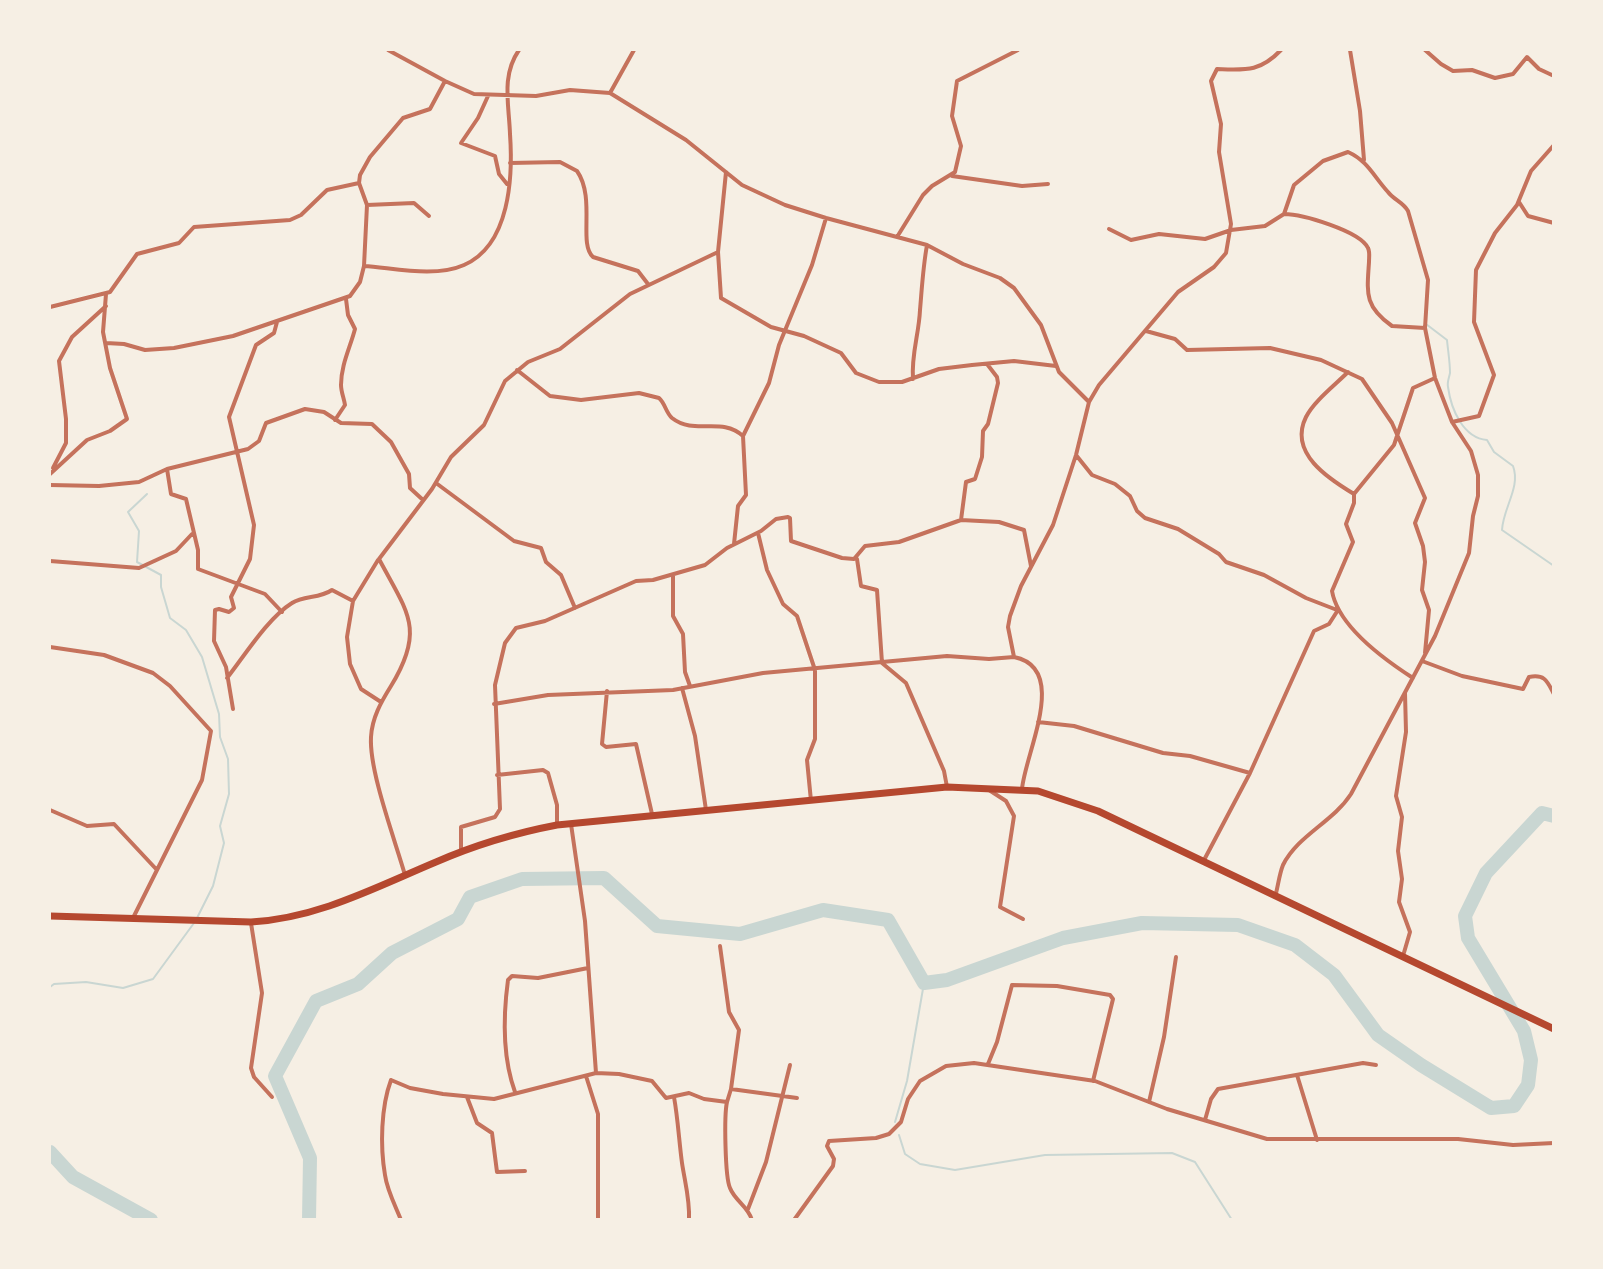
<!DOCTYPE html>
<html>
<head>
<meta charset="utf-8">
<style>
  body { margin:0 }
  #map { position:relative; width:1603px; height:1269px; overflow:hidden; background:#f6efe4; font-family:Barlow,sans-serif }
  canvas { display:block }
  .frame { position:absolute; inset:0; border:51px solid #f6efe4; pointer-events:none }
</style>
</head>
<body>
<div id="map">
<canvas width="1603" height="1269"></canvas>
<div class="frame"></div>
</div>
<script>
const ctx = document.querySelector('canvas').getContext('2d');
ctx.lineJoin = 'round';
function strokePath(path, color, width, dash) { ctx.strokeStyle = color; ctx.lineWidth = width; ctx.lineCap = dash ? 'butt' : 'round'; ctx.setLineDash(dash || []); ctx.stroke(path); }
const stream = new Path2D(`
  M1426 324 1447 340C1448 351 1450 362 1450 373 1449 378 1447 382 1448 387 1451 409 1463 438 1487 440L1494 452 1513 466C1521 487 1503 508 1502 530L1554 566
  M147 494 128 512 139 531 137 562 161 575V587L170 618 186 630 202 657 219 714 220 737 228 759 229 794 220 826 224 843 213 886 197 918
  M50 987 54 984 86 982 123 988 153 979 194 923
  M895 1122 907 1081 924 983
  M899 1135 905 1154 920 1164 955 1170 1045 1155 1172 1153 1195 1162 1232 1220`);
const river = new Path2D(`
  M50 1152 73 1177 151 1220
  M309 1220 310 1158 275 1076 316 1001 358 984 392 953 458 919 470 897 522 879 604 878 657 926 740 934 823 910 888 920 924 983 947 980 1063 938 1142 923 1238 925 1295 945 1334 975 1378 1035 1421 1065 1491 1108 1514 1106 1528 1085 1531 1060 1524 1031 1468 938 1465 916 1486 873 1542 813 1554 816`);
const minor = new Path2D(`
  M388 50 445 81 474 94 536 96 570 90 610 93 686 140 742 185 785 205 826 218 927 245 963 264 1000 278 1014 288 1041 325 1059 372 1089 402
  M1350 50 1360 111 1364 160
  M1425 50 1441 64 1453 71 1472 70 1495 78 1513 74 1527 57 1539 69 1554 76
  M610 93 634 50
  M488 96 478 118 461 143 495 156 499 174 507 184
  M510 163 560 162 577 171C596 198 578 244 593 257L638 271 648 284
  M952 176 1022 186 1048 184
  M1519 202 1528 216 1554 223
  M367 205 414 203 429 216
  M1284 214C1302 214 1360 231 1368 248 1370 252 1369 257 1369 262 1367 293 1364 306 1392 326L1425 328
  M1109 229 1131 240 1159 234 1205 239 1231 230 1265 226 1284 214 1294 185 1323 161 1348 152C1368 161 1374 177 1388 192 1394 200 1403 202 1408 211L1428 280 1425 328 1435 378 1452 422 1471 451 1478 475V496L1473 516 1469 553 1435 636 1351 794C1333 822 1298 835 1283 865 1279 875 1278 887 1275 897
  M897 237 923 195 932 186 955 172 961 146 952 116 957 81 1018 50
  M718 252 721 298 771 327 804 336 841 353 856 373 879 382H902L939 369 972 365 1014 361 1056 366
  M364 266C394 268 435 278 464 265 510 245 513 177 510 134 509 104 501 76 519 50
  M50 307 110 292 137 254 179 243 194 227 290 220 301 215 327 190 359 183
  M1146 331 1175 339 1187 350 1270 348 1321 360 1362 379 1392 423 1425 498 1415 523 1423 546 1425 562 1422 590 1429 610 1425 653
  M106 343 124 344 145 350 174 348 233 336 350 296 360 282 364 266 367 205 359 183 360 175 370 157 403 118 430 109 445 81
  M517 370 550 396 581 400 639 393 659 398C665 403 666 413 672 418 695 436 721 416 743 436
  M1348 372C1335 385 1314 401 1306 417 1288 453 1329 479 1354 494
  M913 379C911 355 919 334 920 310 922 287 923 267 927 245
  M335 420 345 405C344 398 341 392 341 385 341 365 350 348 355 329L348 315 346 299
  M1452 422 1479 416 1494 375 1474 322 1476 270 1495 233 1517 205 1531 171 1554 145
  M1076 455 1092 475 1115 484 1130 496 1137 511 1145 518 1178 529 1219 554 1226 562 1264 575 1306 598 1337 610
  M53 468 66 443V419L59 361 72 337 106 306
  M167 469 171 494 186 499 198 550V569L265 594 282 612
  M50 474 87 440 110 431 127 419 110 368 103 332 106 294
  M436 483 514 541 541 548 546 562 561 575 575 608
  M50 485 99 486 139 482 167 469 248 449 259 441 266 423 305 409 324 412 341 423 372 424 391 442 409 474 410 488 423 500
  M961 520 966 482 975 479 982 457 983 431 988 424 998 383 997 377 987 364
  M758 533 767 570 783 604 797 616 815 670V739L807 760 811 801
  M734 544 738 506 746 495 743 436 769 383 779 345 812 265 826 218
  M857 559 861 586 877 590 882 663 906 683 944 771 947 787
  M378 560 353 601 347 637 350 664 361 689 381 702
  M50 561 139 568 176 551 192 534
  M673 575V616L683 634 685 672 690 686
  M50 647 104 655 153 673 170 686 211 731 202 780 133 918
  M1422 661 1462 676 1523 689 1529 677C1545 674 1547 681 1554 694
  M227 678C245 655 268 618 292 603 304 595 319 599 332 590L353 601
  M1413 678C1385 660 1338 626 1332 591L1353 542 1346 524 1354 503V494L1394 445 1413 388 1435 378
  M682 688 695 736 706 810
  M607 691 602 744 606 747 636 744 652 814
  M494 704 548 695 673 690 763 673 947 656 989 659 1014 657
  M233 709 226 667 214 641 215 610 219 609 229 612 234 608 231 597 250 559 254 525 229 417 256 345 274 333 277 322
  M1038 722 1074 726 1163 753 1190 756 1250 773
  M497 775 543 770 548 773 557 805V825
  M1022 789C1025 753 1070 668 1014 657L1008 627 1010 616 1021 586 1053 525 1076 455 1089 402 1099 385 1178 292 1214 267 1226 253 1231 224 1219 152 1221 124 1211 81 1217 69C1246 70 1260 72 1281 50
  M989 790 1006 801 1014 816 1000 907 1023 919
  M50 810 87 826 114 824 157 870
  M571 824 585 921 596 1073 619 1074 652 1081 666 1098 689 1093 704 1099 727 1102 731 1089 797 1098
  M461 851V827L495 817 500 809 495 685 505 643 516 628 545 621 636 581 653 580 705 565 727 548 761 531 776 519 788 517 790 518 791 541 842 558 854 559 865 546 899 542 961 520 999 522 1024 530 1031 566
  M1203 862 1250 773 1314 631 1329 624 1338 610
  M405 875C395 840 369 771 371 737 372 718 381 702 391 686 426 629 407 612 379 559L432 489 451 457 484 425 505 381 528 362 560 349 630 294 718 252 726 172
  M251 923 262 993 251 1068 254 1077 272 1097
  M720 946 729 1012 739 1030 731 1089
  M1403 956 1410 932 1399 902 1402 879 1398 851 1402 817 1396 796 1406 732 1405 693
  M988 1064 997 1042 1012 985 1057 986 1110 995 1113 999 1093 1081
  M1297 1075 1317 1140
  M586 1076 598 1114V1220
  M515 1092C502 1056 503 1017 508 980L512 976 538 978 588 968
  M467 1097 477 1123 492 1133 497 1172 525 1171
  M674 1097C678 1119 679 1141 682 1163 685 1183 690 1199 689 1220
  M727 1102C724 1115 725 1177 730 1188 735 1201 748 1206 752 1220
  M1149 1102 1164 1037 1176 957
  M1205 1120 1211 1099 1218 1089 1363 1063 1376 1065
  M748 1209 766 1162 790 1065
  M401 1220C395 1205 387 1190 385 1175 380 1146 381 1107 391 1080L410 1088 443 1094 494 1099 596 1073
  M794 1220 833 1166 834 1159 827 1146 829 1141 876 1138 889 1134 901 1122 908 1099 920 1081 946 1066 974 1063 1095 1081 1167 1109 1267 1139H1458L1513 1145 1554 1143`);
const trunk = new Path2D(`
  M50 916 251 922C318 918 374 888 436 862 475 845 515 833 557 825L947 787 1038 791 1098 811 1554 1029`);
strokePath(stream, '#c9d6d2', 2);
strokePath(river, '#c9d6d2', 14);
strokePath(minor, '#c5725c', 4);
strokePath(trunk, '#b5482f', 7);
</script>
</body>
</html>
